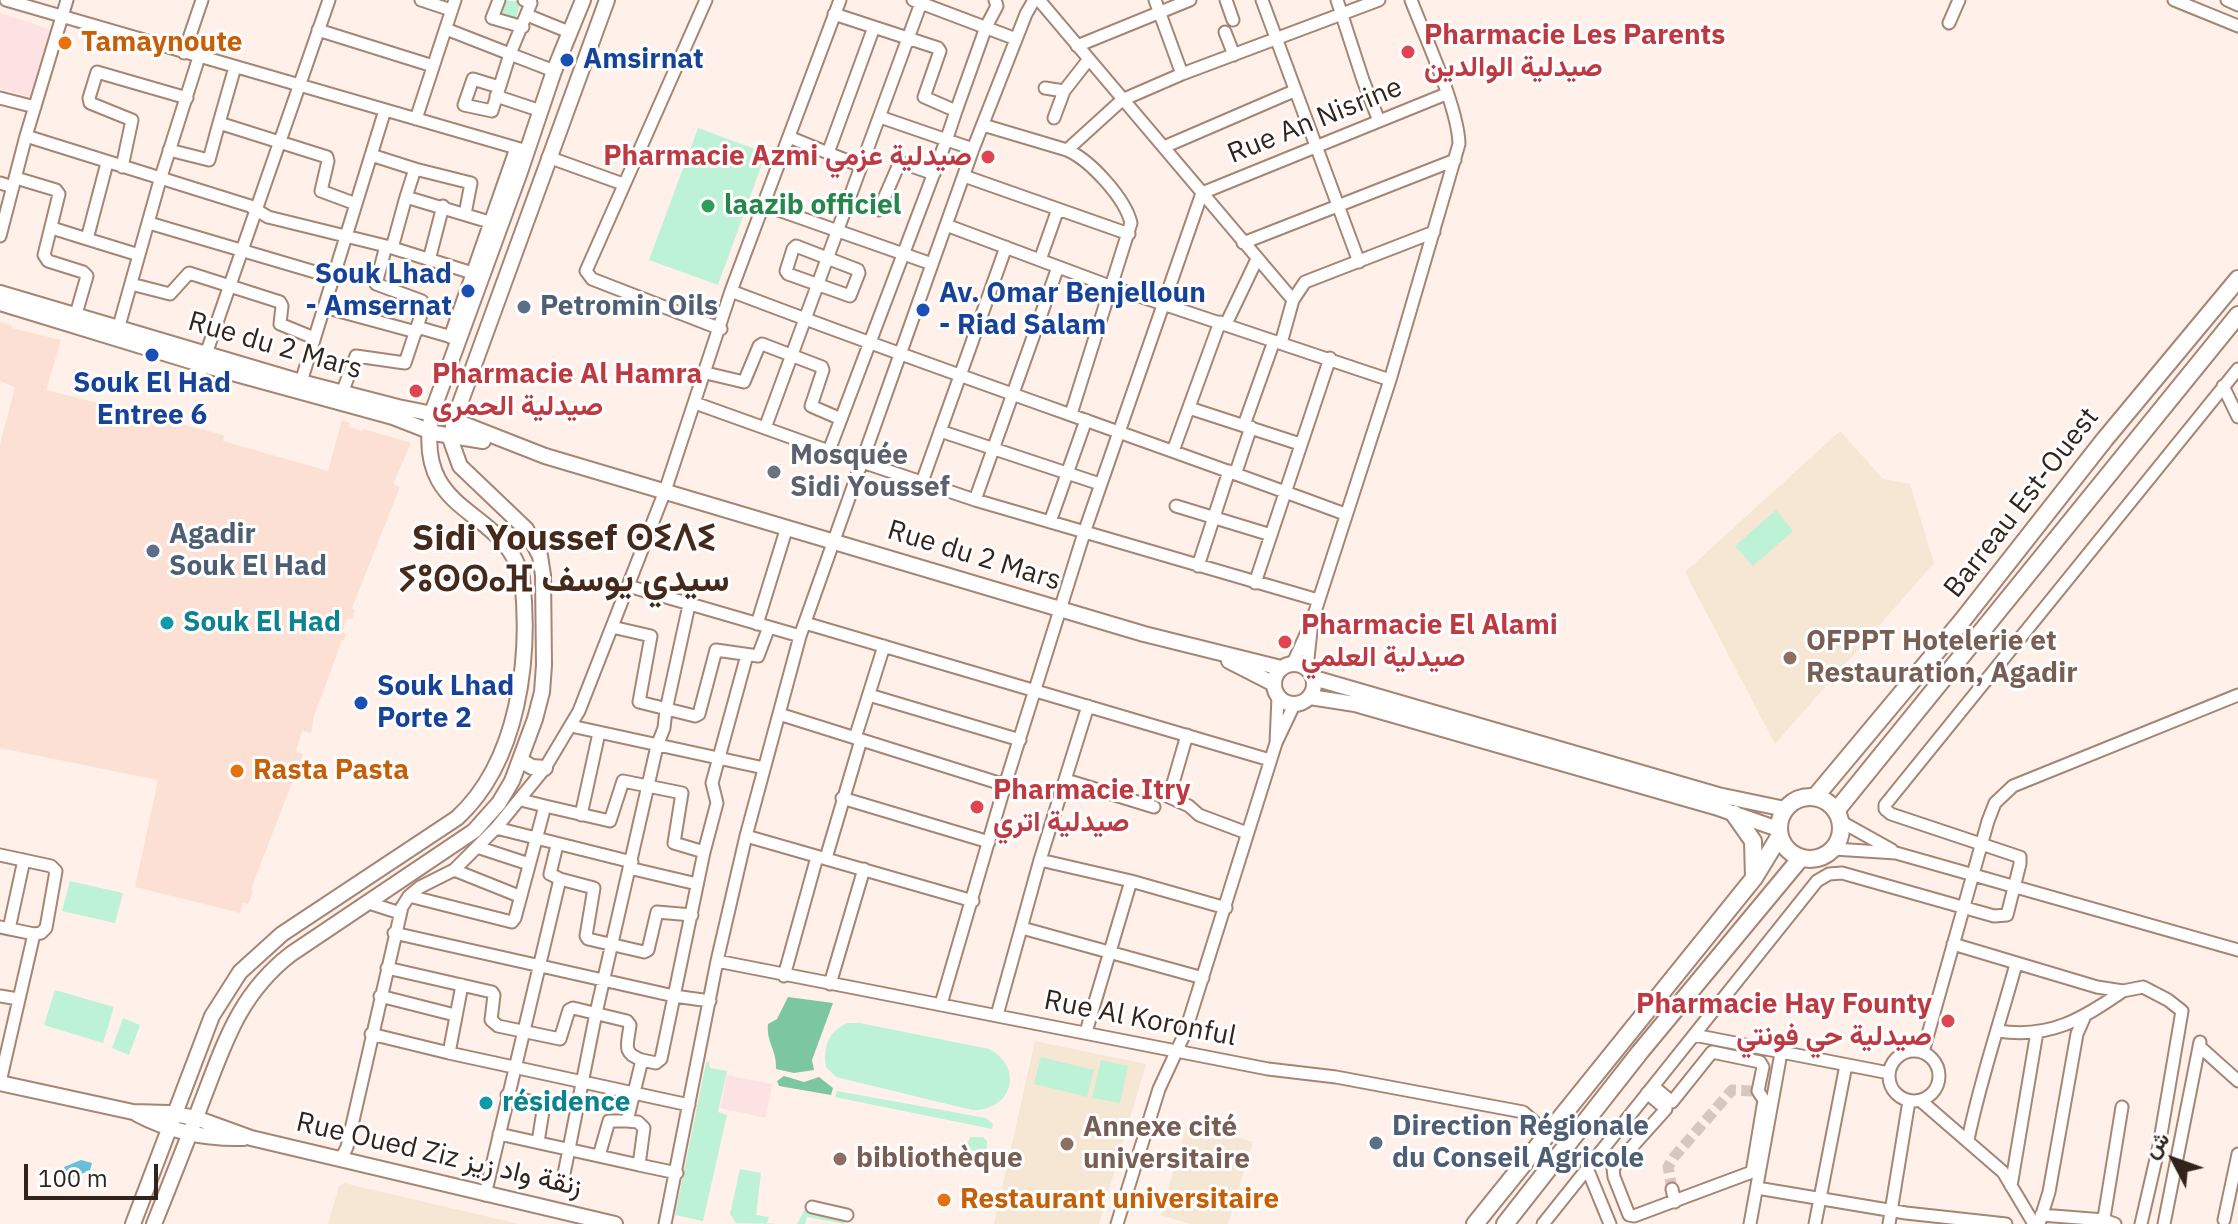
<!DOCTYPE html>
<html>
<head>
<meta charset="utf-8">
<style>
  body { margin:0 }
  #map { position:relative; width:2238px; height:1224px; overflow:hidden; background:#fff0e9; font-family:"IBM Plex Sans",Vazirmatn,sans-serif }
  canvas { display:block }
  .north { position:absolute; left:2134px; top:1120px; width:80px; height:80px; -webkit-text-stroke:6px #fff; paint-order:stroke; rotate:311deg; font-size:22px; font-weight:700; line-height:32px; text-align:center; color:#32241d }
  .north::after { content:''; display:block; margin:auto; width:28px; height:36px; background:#32241d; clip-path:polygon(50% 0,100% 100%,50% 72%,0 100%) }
  .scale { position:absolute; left:24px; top:1164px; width:134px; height:36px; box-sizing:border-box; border:4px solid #32241d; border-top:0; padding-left:10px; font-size:24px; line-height:28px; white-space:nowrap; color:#32241d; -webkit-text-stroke:6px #fff; paint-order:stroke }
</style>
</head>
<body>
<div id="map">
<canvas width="2238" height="1224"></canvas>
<div class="north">ش</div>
<div class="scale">100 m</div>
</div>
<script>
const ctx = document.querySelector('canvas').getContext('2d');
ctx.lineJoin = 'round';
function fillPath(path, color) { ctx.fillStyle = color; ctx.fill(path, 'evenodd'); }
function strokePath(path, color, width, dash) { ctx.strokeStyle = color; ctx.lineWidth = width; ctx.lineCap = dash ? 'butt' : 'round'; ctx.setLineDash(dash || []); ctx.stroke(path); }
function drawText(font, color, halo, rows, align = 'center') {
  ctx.font = font + ' "IBM Plex Sans",Vazirmatn,"Noto Sans Tifinagh",sans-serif'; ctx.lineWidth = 6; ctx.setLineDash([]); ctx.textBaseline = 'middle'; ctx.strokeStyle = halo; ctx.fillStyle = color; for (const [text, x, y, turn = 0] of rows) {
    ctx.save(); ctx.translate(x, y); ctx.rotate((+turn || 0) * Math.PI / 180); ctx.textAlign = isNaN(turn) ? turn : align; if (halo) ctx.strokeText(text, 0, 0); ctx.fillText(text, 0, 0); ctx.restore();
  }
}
const built = new Path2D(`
  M0 322 12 326V328L61 340 46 390 224 435 223 441 328 471 342 420 350 423 349 427 362 431 364 429 411 443 393 484 400 487 352 608 355 610 352 619 347 618 342 632 346 634 344 640H342L314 716 311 733 302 731 296 751 303 754 251 889 253 891 251 898 248 904 243 903 240 913 135 887 158 780 0 748V445L15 387 0 381Z`);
const industrial = new Path2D(`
  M0 13 52 30 33 98 0 88Z
  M727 1075 772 1084 766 1118 720 1108Z`);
const education = new Path2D(`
  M1840 431 1883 479 1910 484 1934 563 1775 744 1685 572Z
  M1035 1041 1146 1064 1099 1224H994Z
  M1187 1124 1253 1142 1228 1224H1190L1161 1215Z
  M344 1183 519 1224H328L339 1186Z`);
const green = new Path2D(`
  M501 0 521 2 514 24 495 18Z
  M698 128 766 153 718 285 649 260Z
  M1776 510 1793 531 1753 566 1735 546Z
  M70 881 123 893 115 923 62 911Z
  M55 990 114 1007 103 1043 44 1025Z
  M123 1018 140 1025 129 1055 112 1048Z
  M847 1023H860L989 1049C1025 1068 1012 1111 972 1110L836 1077 826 1067C823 1047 828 1032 847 1023Z
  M1041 1057 1094 1070 1087 1097 1034 1084Z
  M1101 1060 1128 1066 1120 1103 1092 1098Z
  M709 1061 710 1068 727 1071 718 1112 727 1115 703 1221 675 1215 706 1063Z
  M837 1091 986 1118 993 1124 992 1129 835 1097Z
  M970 1137H983L987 1141 986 1153 961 1148 962 1141 968 1142Z
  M740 1169 761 1173 756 1215 769 1217 767 1223 776 1224 736 1223 730 1214Z
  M804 1211 845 1219 844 1224 807 1217 805 1224H797Z`);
const forest = new Path2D(`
  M788 997 833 1003 812 1060 814 1070 794 1073 776 1069C777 1050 766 1042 768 1024L777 1019Z
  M784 1076 804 1082 819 1077 833 1088 831 1095 779 1086 777 1081Z`);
const water = new Path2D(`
  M81 1160 92 1163 90 1170 69 1180 64 1167Z`);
const streetTunnel = new Path2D(`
  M1672 1189 1668 1167 1674 1157 1732 1090 1755 1091`);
const street = new Path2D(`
  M6 0 527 151
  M421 0 451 10
  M499 0 492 18 523 27
  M524 0 531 3 510 54 554 71
  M706 0 586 271 592 279 721 329
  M913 0 1016 39
  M1039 0 1293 300
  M1155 0 1182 74
  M1226 0 1233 20
  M1262 0 1359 262
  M1337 0 1363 80 1379 121
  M2174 0 2238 26
  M2227 0 2238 5
  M527 15 569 32
  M1949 23 1959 0
  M446 29 510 54 492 111 464 105 473 79 499 87
  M318 30 433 66
  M1225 32 1234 55
  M1077 46 1190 0
  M184 53 202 0
  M1045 88 1064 91 1089 59
  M496 96 541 111
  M0 98 35 107
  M956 111 986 27 997 6 995 0
  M880 117 973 149
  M1054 118 1064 91
  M416 119 455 0
  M219 123 235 67
  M983 125 1067 150 1122 100 1182 74 1379 0
  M26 136 250 206 268 217 386 246 482 276
  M789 137 828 153
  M1164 147 1294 91
  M169 150 209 160 219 123 327 157 328 161 321 191 356 204
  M1067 150C1090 160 1125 198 1131 223L1071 414
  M371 155 415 169 406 197 496 224
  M548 157 623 184
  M107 163 87 239 139 255
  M861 166 828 153 874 27
  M122 167 132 120 90 103 89 98 97 72 187 98
  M415 169 471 183 465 214
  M964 176 1129 234
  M16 178 56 190 59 194 44 255 48 261 83 272 87 276 76 314
  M0 183 13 187
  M848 202 879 210 900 162 934 174
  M764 205 932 264
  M149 223 332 277
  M946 225 1112 287 1390 380
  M52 228 87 239
  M0 236 26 136 67 0
  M1243 243 1455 160
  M796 246 858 270 859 273 850 296 788 274 786 271 793 249Z
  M392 248 406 197
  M429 260 443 206
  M1040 260 1058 209
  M131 284 170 294 189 273 280 302 282 306 280 324 314 338
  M731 291C935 369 1141 438 1345 514
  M324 307 416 332
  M1226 324 1257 259
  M119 326 160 180 199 57
  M417 327 455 338
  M450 337 516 148
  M1281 343 1293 300 1305 282 1434 232
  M706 373 744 382 759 346 762 344 822 367 823 370 811 406 841 419
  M199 380 206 354 329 0
  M301 382 385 110
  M2223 386 2238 417
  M342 393 356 356 405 363 424 306 422 301 376 284 386 246
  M695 403 826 450 830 448 946 141 956 111 924 97 940 51 938 48 834 14
  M1189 408 1300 444
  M1244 425 1274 341
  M765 428 921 3
  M940 431 1100 484
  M1173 451 1220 322
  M862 462 975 500 1318 600
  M1236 472 1251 427
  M922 482 1006 247
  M975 500 1058 267
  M1176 506 1271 535
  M1050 522 1086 420
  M1198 566 1229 471
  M1255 583 1330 358
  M628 586 769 627
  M1312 621 1390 380 1459 144C1458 107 1425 37 1411 0
  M805 623 1270 760
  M757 624 787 527
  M612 627 651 636 639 702 695 716 699 714 716 650 758 656 769 627 800 636
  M1293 663 1312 621 1307 668
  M869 695 1020 740
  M1278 697 1276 743 1294 705
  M779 714 1005 785
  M571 726 764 768
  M1187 735 1169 797 1189 806 1199 815 1247 833
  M855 738 884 646
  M1066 780 1154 807
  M842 798 989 842
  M521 800 545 806
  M581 815 599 733
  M1840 821 1892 850
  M496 828 632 862
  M746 836 973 901
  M557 845 550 874 560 879
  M477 847 529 864
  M1834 849 1896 853 2238 950
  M0 855 51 866 56 871 46 928 41 933 34 934
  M826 858 861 740
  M1040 860 1131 881 1226 908
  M629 868 697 884
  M454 870 519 896
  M409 896 512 922 515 918 545 806 610 821 623 781 682 793 674 843 704 852
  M369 903 400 913
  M0 927 34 934
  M1022 928 1203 978
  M9 929 24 860
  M394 933 674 996 710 1001
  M1953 944 2097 987 2123 991 2143 987 2168 1000 2182 1011 2159 1146 2141 1224
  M717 961 1268 1069 1336 1077 1507 1109 1523 1112 1548 1134
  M387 968 492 992 494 995 491 1020 498 1026 560 1039 569 1010 573 1008 627 1021 630 1025C628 1044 621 1053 642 1060
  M784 976 817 857
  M830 984 864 869
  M0 996 18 999
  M380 996 455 1015
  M941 1004 1005 785 1085 530 1202 193 1446 94
  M997 1015 1040 860 1088 706
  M1998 1031C2050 1039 2082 1019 2123 991
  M1086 1032 1131 881
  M371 1034 449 1053 689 1105
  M1694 1035 1889 1073
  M2199 1046 2238 1081
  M1889 1076a25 25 0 1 1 50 0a25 25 0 1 1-50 0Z
  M1923 1052 1988 821 1995 803 2013 786 2238 695
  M449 1053 462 985
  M0 1082 34 934
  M1647 1093 1666 1109 1613 1168 1614 1177 1629 1215 1634 1216 1752 1172 1764 1100 1758 1091 1763 1067 1760 1062 1712 1052 1672 1102 1653 1086
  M507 1095 544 1105 538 1142
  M1921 1101 2003 1172 2034 1224
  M499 1134 639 1165 644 1128 638 1122 627 1121 642 1060 656 1063 661 1059 704 852 717 803 712 783 747 655
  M1968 1140C1980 1080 2000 1023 2016 964
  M599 1156 609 1121H627
  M341 1159 347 1147 402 907 409 896 420 887 454 870 496 828 545 768 579 711 665 491 731 291 840 0
  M639 1165 677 1173
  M1587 1168 1610 1224
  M563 1179 596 1013 657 746 664 728 666 710 689 605
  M2011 1186 2037 1032
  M1757 1188 1906 1213 2006 1224
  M1672 1189 1675 1202
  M485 1195 560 879 594 888 586 936 588 939 644 952 648 950 657 912 692 915
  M812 1207 847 1215
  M2041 1215 2104 1220 2115 1224
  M2224 1220 2238 1154
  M665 1224 717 961 746 836 800 636 973 149 1026 14 1034 0
  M1117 1224 1159 1089 1185 1033 1276 743
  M1543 1224 1817 881 1829 874 1842 873 1994 916 2007 915 2020 864V857L1891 814 1885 809V805L2238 369
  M1750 1224 1781 1053
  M1815 1224 1846 1065
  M1889 1224 1909 1101
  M2039 1224 2049 1192 2077 1034 2084 1018
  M2103 1224 2122 1107
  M2164 1224 2200 1042`);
const secondary = new Path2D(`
  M0 293 301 382 398 407 443 416 545 456 1144 634 1281 668
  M0 303 203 365 393 417 434 433 483 441
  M1229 661 1274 684
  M1274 684a20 20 0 1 1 40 0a20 20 0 1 1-40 0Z
  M1314 678 1718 795 1785 809
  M1310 697 1355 704 1715 807 1778 829
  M520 760 532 767 545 768
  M0 1083 133 1112 168 1113 196 1118 251 1138 615 1224
  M137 1114C171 1132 207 1139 244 1138
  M133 1224 212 1016 240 972 282 934 457 818C519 761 531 658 522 578 504 505 412 518 432 413L520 172 554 71 583 0
  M154 1224C170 1184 186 1144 201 1104 224 1045 238 995 291 954L474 831 499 803 512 781 535 719 542 692 544 665 543 575 540 556 526 529 460 466 451 441 454 420 607 0`);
const primary = new Path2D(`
  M1779 828a31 31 0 1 1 62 0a31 31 0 1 1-62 0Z
  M1815 797 1962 621 2105 439 2238 279
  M1836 811 2238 315
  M1734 814 1753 841 1754 878
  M1475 1224 1754 878 1779 837
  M1505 1224 1640 1052 1800 859`);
const markers = [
  [65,43,8,"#e8710a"],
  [1408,52,8,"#e0444e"],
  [567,60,8,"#1a4fb4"],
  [988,157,8,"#e0444e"],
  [708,206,8,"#2e9e5b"],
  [468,291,8,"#1a4fb4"],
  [524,307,8,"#5c6f8a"],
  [923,310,8,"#1a4fb4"],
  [152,355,8,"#1a4fb4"],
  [416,391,8,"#e0444e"],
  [774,472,8,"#6b7280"],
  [153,551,8,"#5c6f8a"],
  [167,623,8,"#0f9aa8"],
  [1285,642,8,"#e0444e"],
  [1790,658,8,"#8d6e63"],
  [361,703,8,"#1a4fb4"],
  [237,771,8,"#e8710a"],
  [977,807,8,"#e0444e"],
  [1948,1021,8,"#e0444e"],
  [486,1103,8,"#0f9aa8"],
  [1376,1143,8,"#5c6f8a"],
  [1067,1144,8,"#8d6e63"],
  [840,1159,8,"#8d6e63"],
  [944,1200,8,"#e8710a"]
];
const healthNames = [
  ["Pharmacie Les Parents",1424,36],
  ["صيدلية الوالدين",1424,68],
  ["Pharmacie Azmi صيدلية عزمي",972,157,"right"],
  ["Pharmacie Al Hamra",432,375],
  ["صيدلية الحمرى",432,407],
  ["Pharmacie El Alami",1301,626],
  ["صيدلية العلمي",1301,658],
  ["Pharmacie Itry",993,791],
  ["صيدلية اتري",993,823],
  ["Pharmacie Hay Founty",1932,1005,"right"],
  ["صيدلية حي فونتي",1932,1037,"right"]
];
const foodNames = [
  ["Tamaynoute",81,43],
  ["Rasta Pasta",253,771],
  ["Restaurant universitaire",960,1200]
];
const transitNames = [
  ["Amsirnat",583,60],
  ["Souk Lhad",452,275,"right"],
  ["- Amsernat",452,307,"right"],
  ["Av. Omar Benjelloun",939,294],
  ["- Riad Salam",939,326],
  ["Souk El Had",152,384,"center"],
  ["Entree 6",152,416,"center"],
  ["Souk Lhad",377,687],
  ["Porte 2",377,719]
];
const streetNames = [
  ["Rue An Nisrine",1315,121,-22],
  ["Rue du 2 Mars",275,346,16],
  ["Barreau Est-Ouest",2022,503,-52],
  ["Rue du 2 Mars",974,556,17],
  ["Rue Al Koronful",1140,1019,11],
  ["Rue Oued Ziz زنقة واد زيز",439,1155,13]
];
const leisureNames = [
  ["laazib officiel",724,206]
];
const serviceNames = [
  ["Petromin Oils",540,307],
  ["Agadir",169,535],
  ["Souk El Had",169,567],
  ["Direction Régionale",1392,1127],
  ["du Conseil Agricole",1392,1159]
];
const worshipNames = [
  ["Mosquée",790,456],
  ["Sidi Youssef",790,488]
];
const cultureNames = [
  ["Souk El Had",183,623],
  ["résidence",502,1103]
];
const educationNames = [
  ["OFPPT Hotelerie et",1806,642],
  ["Restauration, Agadir",1806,674],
  ["Annexe cité",1083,1128],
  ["universitaire",1083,1160],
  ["bibliothèque",856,1159]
];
const districtNames = [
  ["Sidi Youssef ⵙⵉⴷⵉ",564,540],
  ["ⵢⵓⵙⵙⴰⴼ سيدي يوسف",564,581]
];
fillPath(built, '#fbe0d3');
fillPath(industrial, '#fde2e3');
fillPath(education, '#f5e7d4');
fillPath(green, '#bef2d6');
fillPath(forest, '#7cc7a2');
fillPath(water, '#67bfda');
strokePath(streetTunnel, '#d6c7c0', 11, [11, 5.5]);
strokePath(street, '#a68574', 15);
strokePath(secondary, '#a68574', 18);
strokePath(primary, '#a68574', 20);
strokePath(street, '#fff', 11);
strokePath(secondary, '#fff', 14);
strokePath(primary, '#fff', 16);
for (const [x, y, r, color] of markers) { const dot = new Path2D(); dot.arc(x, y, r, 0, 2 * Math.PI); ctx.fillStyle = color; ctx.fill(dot); strokePath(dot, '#fff', 3); }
drawText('bold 28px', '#be3a42', '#fff', healthNames, 'left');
drawText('bold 28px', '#c56008', '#fff', foodNames, 'left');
drawText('bold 28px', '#164399', '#fff', transitNames, 'left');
drawText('28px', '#32241d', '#fff', streetNames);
drawText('bold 28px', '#27864d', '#fff', leisureNames, 'left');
drawText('bold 28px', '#4e5e75', '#fff', serviceNames, 'left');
drawText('bold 28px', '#5b616d', '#fff', worshipNames, 'left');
drawText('bold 28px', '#0d838f', '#fff', cultureNames, 'left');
drawText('bold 28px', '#785e54', '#fff', educationNames, 'left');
drawText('bold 36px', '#45291b', '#fff', districtNames);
</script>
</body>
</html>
